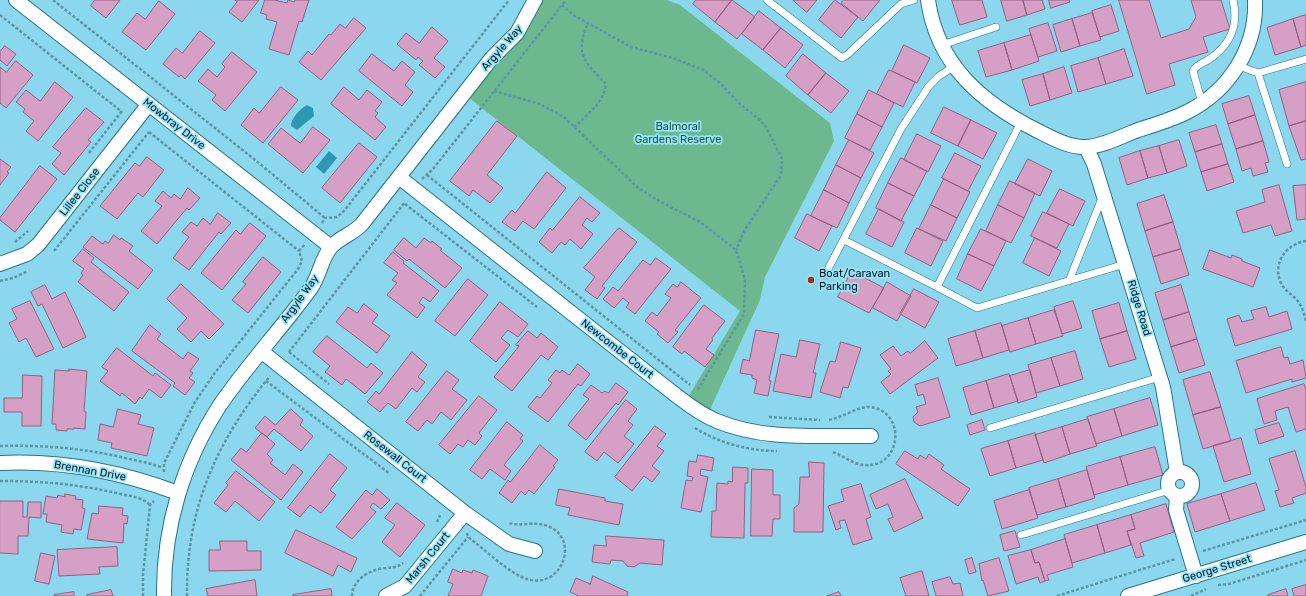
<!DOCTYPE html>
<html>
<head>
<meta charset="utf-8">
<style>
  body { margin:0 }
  canvas { display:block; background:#8bd7ed }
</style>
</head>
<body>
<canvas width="1306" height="596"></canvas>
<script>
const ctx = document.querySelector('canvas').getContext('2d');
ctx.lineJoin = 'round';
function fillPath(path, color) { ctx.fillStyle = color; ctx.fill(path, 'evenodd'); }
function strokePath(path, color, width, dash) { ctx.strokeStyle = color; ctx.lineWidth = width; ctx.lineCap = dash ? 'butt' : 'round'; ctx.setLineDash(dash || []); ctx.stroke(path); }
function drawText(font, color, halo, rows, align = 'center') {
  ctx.font = font + ' Rubik,sans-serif'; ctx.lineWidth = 3.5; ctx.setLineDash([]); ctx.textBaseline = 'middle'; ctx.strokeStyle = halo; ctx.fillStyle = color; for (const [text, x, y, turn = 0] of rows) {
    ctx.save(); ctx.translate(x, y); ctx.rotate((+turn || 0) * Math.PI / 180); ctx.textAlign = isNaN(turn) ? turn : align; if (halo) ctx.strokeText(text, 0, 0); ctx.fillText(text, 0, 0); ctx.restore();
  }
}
const green = new Path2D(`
  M535 0H667L680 5 830 123 834 141 765 277 760 300 707 416 685 402 740 311 464 94Z`);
const water = new Path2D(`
  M307 105 313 108 314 116 297 130 291 126C291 118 300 109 307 105Z
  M329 151 337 158 324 174 316 167Z`);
const building = new Path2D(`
  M95 0H120L106 18 91 6Z
  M235 0H259L242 22 229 12 237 2Z
  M265 0H275L287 3 288 0 294 2 295 0H309L302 22 299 21 289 55 269 49 277 22 266 19 267 15 261 13Z
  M696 0H732L715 22 693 4Z
  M732 0 755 17 737 39 715 22Z
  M793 0H817L807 12Z
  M835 0 858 17 841 38 819 20Z
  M844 0H880L863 21 841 3Z
  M952 0H982L987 17 960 25Z
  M1001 0H1023L1027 15 1007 21Z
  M1023 0H1042L1045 9 1027 15Z
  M1049 0H1069L1070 2 1051 8Z
  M1119 0H1149L1161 38 1189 29 1196 17 1191 0H1221L1230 29 1203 37 1208 52 1169 64 1175 85 1147 94Z
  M159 1 175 14 146 50 122 32 137 13 145 19Z
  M1111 5 1119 31 1100 37 1092 11Z
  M759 11 781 28 763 50 742 34Z
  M1092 13 1101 40 1080 46 1072 19Z
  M1306 15V45L1301 47 1293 19Z
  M354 18 366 28 321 80 299 62 308 51 312 55 329 34 331 35 340 24 345 28Z
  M1072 19 1080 46 1061 52 1053 25Z
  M1293 19 1301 47 1275 55 1267 28Z
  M1048 23 1057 51 1038 57 1029 29Z
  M432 27 448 41 434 58 445 67 435 78 419 65 423 61 418 57 416 60 397 44 406 33 419 43Z
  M781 28 803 45 785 68 763 50Z
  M200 31 215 43 185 79 181 75 179 77 163 64 176 48 182 53Z
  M1031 35 1039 61 1012 70 1004 43Z
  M1004 43 1012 70 986 77 978 51Z
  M904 45 930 58 917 83 892 71Z
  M5 46 16 54 7 66 0 60V52Z
  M1124 49 1133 76 1106 84 1098 58Z
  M232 52 257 72 225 111 212 100 216 95 198 81 208 69 217 77 225 67 222 64Z
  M372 54 394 71 402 61 415 72 405 85 413 92 402 106 359 71Z
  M803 54 826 73 808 95 786 76Z
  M1098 58 1106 84 1078 92 1071 66Z
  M16 61 33 75 6 108 0 103V67L6 72Z
  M1064 67 1072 93 1050 100 1043 74Z
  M889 70 915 82 903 107 877 94Z
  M826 73 849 91 831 113 808 95Z
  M1043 74 1050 100 1030 106 1022 80Z
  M55 82 73 97 38 141 26 131 34 121 23 112 25 109 16 102 26 90 40 101Z
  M1306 82V121L1289 126 1279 90Z
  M281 87 298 100 263 143 241 125 254 108 259 113Z
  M344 87 359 100 367 90 382 102 375 111 378 113 375 117 386 127 375 140 331 104Z
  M869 90 894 103 882 127 857 114Z
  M1249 96 1255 115 1228 124 1222 104Z
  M944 107 971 120 958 146 931 133Z
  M86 108 104 122 88 140 91 142 64 175 52 164 61 153 53 147Z
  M857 114 882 127 870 150 845 138Z
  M1255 115 1263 141 1236 149 1228 124Z
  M971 120 997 133 983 159 958 146Z
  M497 121 517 136 487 175 503 188 490 203 473 190 469 196 450 181Z
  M1306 121V159L1301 160 1289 126Z
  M1216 125 1222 144 1195 152 1189 133Z
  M313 127 330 140 303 173 268 144 281 128 300 143Z
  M917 134 941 146 928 172 904 160Z
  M849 140 874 153 861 178 836 165Z
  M1179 140 1187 166 1167 173 1159 146Z
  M1263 141 1269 162 1265 163 1268 172 1253 176 1251 168 1242 171 1236 149Z
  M359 143 377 157 340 203 322 188Z
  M1222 144 1228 164 1201 172 1195 152Z
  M1159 146 1167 173 1148 178 1140 151Z
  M1140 151 1148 178 1127 185 1119 158Z
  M955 153 981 166 968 191 942 178Z
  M147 157 164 170 143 197 138 193 117 219 100 206 135 163 139 166Z
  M901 158 927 171 914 196 888 183Z
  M0 159 11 167 7 172 9 173 0 185Z
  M1028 159 1052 171 1040 196 1015 184Z
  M1228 164 1234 182 1207 191 1201 172Z
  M836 165 861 178 849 203 824 190Z
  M40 166 57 179 15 232 0 220V218Z
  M547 172 566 188 534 229 523 221 515 231 502 222 512 210 515 213Z
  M944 179 970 192 957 218 931 205Z
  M1010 181 1035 193 1024 218 998 205Z
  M888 183 914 196 901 221 876 208Z
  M1279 185 1292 231 1275 236 1271 225 1243 233 1236 211 1265 202 1262 190Z
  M1306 185V219L1297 220 1293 186Z
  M188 188 200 198 189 210 187 208 157 244 141 231 162 206 155 201 163 191 171 198 174 194 180 199Z
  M1060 189 1085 201 1073 226 1047 213Z
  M824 190 849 203 837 228 811 216Z
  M1164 195 1173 222 1145 231 1137 204Z
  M580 197 600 213 592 222 587 218 582 225 593 234 581 249 570 239 565 245 561 242 552 253 539 242 550 228 552 230Z
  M931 205 957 218 946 241 919 229Z
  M998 205 1024 218 1011 243 986 231Z
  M879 209 904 222 892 247 866 234Z
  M1043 212 1069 224 1057 248 1031 236Z
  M218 213 231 223 221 234 219 232 189 270 173 258 189 237 182 232 191 222 197 226 203 218 210 224Z
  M807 214 832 226 819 251 795 238Z
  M1173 222 1181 249 1153 257 1145 231Z
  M250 223 266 236 222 290 201 273 236 230 240 234Z
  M619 228 637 242 602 286 605 288 597 299 585 290 595 277 584 268Z
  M917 228 943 241 931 266 905 253Z
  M981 229 1006 241 994 266 968 254Z
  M114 235 120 240 121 238 133 246 129 251 153 270 138 289 83 247 92 236 103 244 105 241 108 243Z
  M404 238 416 248 424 238 431 243 432 241 442 249 440 250 462 268 445 288 409 259 407 261 394 250Z
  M1035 238 1061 251 1049 276 1023 263Z
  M83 249 94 258 91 262 129 292 114 311 78 282 83 275 81 273 84 269 73 261Z
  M1181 249 1189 275 1161 284 1153 257Z
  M1210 250 1231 258 1232 255 1242 259V261L1260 268 1253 287 1203 269Z
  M393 252 404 261 403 263 439 291 430 302 423 297 419 303 425 307 417 318 387 295 397 283 392 280 398 273 384 263Z
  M968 254 994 266 981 291 957 279Z
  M263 257 281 272 248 313 232 300 246 284 243 282Z
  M656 258 671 269 635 314 626 307 629 303 623 298 614 308 603 299 613 287 618 291 643 260 650 265Z
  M852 271 884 288 869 313 838 297Z
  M468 279 488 295 455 336 435 321Z
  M681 282 701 298 675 330 678 332 668 343 657 334 659 332 645 321 652 312 657 316 671 298 665 294 673 284 677 287Z
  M887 282 911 296 897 321 873 308Z
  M181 284 224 324 209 339 201 331 191 342 177 329 187 318 167 299Z
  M45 285 52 299 65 292 86 337 63 348 42 304 38 306 31 292Z
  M1181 285 1189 312 1163 320 1155 293Z
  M914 289 939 302 925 328 900 314Z
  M30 301 54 349 36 357 26 338 19 342 9 323 17 319 12 309Z
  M1073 301 1082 328 1062 334 1054 307Z
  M500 302 528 324 518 337 508 330 501 338 510 345 496 362 470 341Z
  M1119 303 1127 331 1100 339 1092 311Z
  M364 304 378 315 372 323 390 336 377 353 336 322 348 307 357 313Z
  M704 305 725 321 712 338 713 340 706 349 714 355 705 367 684 351 682 354 673 347Z
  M1266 307 1269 317 1287 311 1292 329 1235 346 1227 319 1239 315 1242 322 1254 319 1251 311Z
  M1054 310 1063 336 1036 344 1028 318Z
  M1189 312 1197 339 1171 347 1163 320Z
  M1028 318 1036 344 1010 352 1002 326Z
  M1001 323 1009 350 983 358 975 331Z
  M150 325 161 334 157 339 183 359 188 352 199 359 190 371 193 373 189 378 195 382 185 395 173 386 175 383 132 351Z
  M756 330 779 334 769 380 771 381 768 396 754 393 757 380 752 378V375L740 373 743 359 749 361Z
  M528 331 537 338 541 333 558 347 548 360 541 355 512 391 494 377 519 346 516 345Z
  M975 331 983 358 956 366 948 339Z
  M1127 331 1136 359 1109 367 1100 339Z
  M327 336 367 368 371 363 383 373 365 394 346 379 342 385 325 372 330 366 313 352Z
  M1197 339 1205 365 1179 373 1171 347Z
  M800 340 820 344 813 373H816L811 398 773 391 781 354 796 357Z
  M925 341 938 358 890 394 881 382 891 374 888 371 891 369 880 355 893 346 901 356 908 351 910 353Z
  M841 342 861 348 848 388 843 387 840 398 820 392 830 361 835 362Z
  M1281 347 1284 358 1288 357 1290 364 1303 360 1306 378 1292 382V379L1246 393 1236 361Z
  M117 348 153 376 155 373 171 385 161 398 149 389 142 399 140 397 135 404 122 393 120 396 100 381 108 371 102 367Z
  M1075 351 1083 379 1060 386 1051 358Z
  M412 352 427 365 418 377 425 382 417 392 412 388 396 409 388 403 380 412 367 402 376 391 379 394Z
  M1051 358 1060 386 1036 393 1028 365Z
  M578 364 590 374 581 386 578 384 548 422 528 407 537 396 540 398 552 383 548 380 556 370 560 373 562 370 569 375Z
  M69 369 87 371 84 411 86 412 85 429 74 428V429H67V431L56 430V424H52L55 370 69 371Z
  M1030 370 1037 397 1018 403 1010 376Z
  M447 371 459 380 452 389 467 400 451 420 441 412 432 424 427 420 418 431 406 422Z
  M1210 372 1221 407 1193 415 1183 380Z
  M1009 374 1018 401 994 408 986 381Z
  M23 375 42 376 41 426H22V412H4V398H22Z
  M938 378 950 417 920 426 914 422 913 417 918 412 916 407 926 404 923 394 918 396 915 385Z
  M986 381 994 408 971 415 963 388Z
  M616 383 628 392 618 405 616 403 586 440 568 425 589 399 583 395 591 385 602 393 605 391 608 393Z
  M1304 384 1306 390V429L1296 432 1288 407 1275 411 1277 420 1264 424 1257 399Z
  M479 396 497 410 479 433 482 436 475 445 468 440 463 447 458 444 450 454 439 445Z
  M1150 398 1158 425 1122 436 1114 409Z
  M626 400 637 409 628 421 633 425 624 436 634 444 618 463 604 452 597 461 585 452Z
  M1221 407 1231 441 1203 449 1193 415Z
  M118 409 141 415 138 424 154 428 147 456 111 448 112 443 98 440 100 424 113 427Z
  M291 409 303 420 300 425 313 436 301 451 274 429 267 437 255 428 265 416 275 425Z
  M1114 409 1122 436 1096 444 1087 417Z
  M1088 419 1097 446 1070 454 1062 427Z
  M982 420 985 430 970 435 967 425Z
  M507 422 523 435 520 439 523 441 504 465 511 471 505 480 490 469 482 479 470 470Z
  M1279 423 1284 436 1259 444 1255 430Z
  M655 426 666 434 657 446 664 451 652 466 660 472 652 482 644 476 632 491 615 477Z
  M1062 427 1070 454 1044 463 1035 435Z
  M262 433 275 444 267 454 273 460 270 463 285 475 293 464 303 472 281 500 231 460 241 448 246 452Z
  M1035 433 1043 460 1016 468 1008 441Z
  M1241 438 1251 474 1224 482 1213 446Z
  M1008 441 1016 468 990 476 981 449Z
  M540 445 558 460 553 466 555 467 534 494 529 490 525 495 521 491 512 503 499 493 508 480 510 482Z
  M1155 447 1163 475 1128 485 1120 457Z
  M905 451 918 459 920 455 926 459 929 454 944 465 941 469 970 489 958 506 896 464Z
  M1295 451 1306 487V493L1292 498 1294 503 1280 507 1275 491 1279 490 1269 459Z
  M330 454 347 468 330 490 336 495 321 513 310 505 300 517 288 508Z
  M698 455 714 458 712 471 701 469 700 475 708 477 701 512 681 508 686 480 692 481 693 477 687 476 689 461 696 462Z
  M1120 457 1128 485 1094 495 1086 467Z
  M809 462 824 463 823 532H794V508L799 504 800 477H809Z
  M733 467 748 468V483H745L744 538 711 537 712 511H716L717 483 728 484V481L732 482Z
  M752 469 773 470V495H780V519H773L772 536H751Z
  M1087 470 1095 498 1066 507 1058 479Z
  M236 471 275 502 259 521 235 501 226 512 214 503 228 485 226 483Z
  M905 479 923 518 894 532 888 519 893 517 888 504 876 509 870 495Z
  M1058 479 1066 507 1037 515 1029 488Z
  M1256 483 1265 510 1230 521 1221 494Z
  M861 484 871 517 866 519 872 539 853 545 845 520 839 521 841 528 836 530 828 506 844 501 841 490Z
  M377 489 390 500 381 509 373 503 370 507 376 512 352 539 336 527 366 490 372 495Z
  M559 489 605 498V501L623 504 619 525 568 515 570 508 556 505Z
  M1029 490 1038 518 1002 529 994 501Z
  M65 494 76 496 75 499 83 500 82 508 85 509 81 530 74 529 73 534 61 532 62 525 46 522 47 514H43L46 496 57 498 58 495 65 497Z
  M1221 494 1230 521 1195 532 1187 504Z
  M0 501H23V517H27L28 502H41V518L29 517 28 536H18V554L0 553Z
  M397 503 425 525 400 557 382 542 395 525 385 518Z
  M1166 504 1174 532 1140 543 1144 556 1136 558 1127 531 1135 529 1131 515Z
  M99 506 123 508 122 515 128 516 127 524 124 523 123 543 87 539 92 513 98 514Z
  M1131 515 1135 529 1127 531 1131 545 1105 553 1097 525Z
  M1097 525 1105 553 1072 563 1064 535Z
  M296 530 357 558 351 572 338 565 333 576 285 553Z
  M1015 531 1020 547 1004 551 1000 535Z
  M606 536 664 540 662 565 640 563 634 567 627 566 623 561 611 560 610 564 592 562 594 545 606 546Z
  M1065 539 1073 567 1047 575 1049 580 1045 581 1039 562 1035 563 1031 550Z
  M220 541H247V551H261V570L209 571V550H220Z
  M117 547 118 566 99 567 100 574 59 576 57 550Z
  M1031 550 1035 563 1039 562 1045 581 1040 583 1038 577 1016 584 1008 556Z
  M41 553 55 556 49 584 35 581Z
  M972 558 976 572 969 574 965 560Z
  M999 558 1009 591 988 596 983 580 982 581 979 564Z
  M453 569 462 573 463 570 472 573 473 570 488 576 481 596H448L453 584 448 582Z
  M922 571 929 596H906L900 578Z
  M593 576 628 592 627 596H579L570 592 576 578 590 584Z
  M950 577 953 584 960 583 963 596H936L932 582Z
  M255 580 257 596H208L206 589Z
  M1306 585V596H1294L1292 589Z
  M331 589 332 596H293V595Z
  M1286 589 1288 596H1268V595Z
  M111 590 113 596H87V595Z
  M74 592V596H54V595Z
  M839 592 841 596H827Z`);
const path = new Path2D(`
  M53 0 254 159 325 218
  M562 5 575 16 631 47 673 58 703 70 719 82 741 105 760 120 766 127 782 159 781 175 744 231 736 250
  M0 15 122 112
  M494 91 540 104 564 117 637 187 659 201 700 222 736 250 745 280 744 314 697 391
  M574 127C587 115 604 102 606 84 585 62 574 55 588 23
  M149 132 299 251
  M89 153 122 111
  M427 175 690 385
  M422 179 433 169 566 0
  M405 204 537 307
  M322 223 325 218 337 217 344 211 509 0
  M1306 241C1285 244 1271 265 1282 285 1286 292 1295 296 1299 303 1303 308 1304 315 1306 321
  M15 242 28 231
  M54 251 149 132
  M0 281 13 278 28 271
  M289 352 329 384
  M289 352 405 202
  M266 381 389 473
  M769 417 820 420
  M829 420C842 418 858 406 870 407 907 411 902 469 864 465 852 464 843 455 832 452
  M695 428C719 443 749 451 777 451
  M0 446C43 445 83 448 125 458 138 461 151 463 163 468
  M164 472V463L195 402 214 374 298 269 302 261 299 251 305 244
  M0 481C40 481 77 484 116 493 128 496 141 496 150 505
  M437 522 440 515
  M467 533 468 537C483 548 510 574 527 579 561 590 580 541 550 527 536 520 522 527 508 523
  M1203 551 1306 520
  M1218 585 1229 584 1306 560
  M143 596V575L150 505 154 501
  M187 596C186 509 216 442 270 376
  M352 596C352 582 366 572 379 569 388 567 395 569 403 563
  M420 596 468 537
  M1057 596 1175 559
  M1191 596 1206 589`);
const service = new Path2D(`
  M767 0 842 58 847 55 901 4 914 0
  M942 45 996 27
  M1239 66 1258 73 1306 59
  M1258 73 1287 164
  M1202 103 1193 71C1196 65 1203 63 1208 60 1231 45 1239 26 1233 0
  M844 240 937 287 977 308 1125 264
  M825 275 901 129 929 86 939 76 955 66
  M1069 281 1102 198
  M937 287 1021 122
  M990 428 1160 377
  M1021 535 1170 490`);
const minor = new Path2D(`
  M16 0 331 247
  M928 0C937 65 982 103 1038 131 1052 138 1070 148 1086 147 1104 146 1122 136 1138 130 1154 125 1171 120 1187 112 1229 91 1257 48 1255 0
  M1086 147 1094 164 1163 387 1177 472
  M399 177 659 382C677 396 696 412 717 421 764 441 820 435 871 436
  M0 264 27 254 38 245 149 104
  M261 351 465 513 509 544 535 551
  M0 463C60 460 122 472 178 493
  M1168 484a12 12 0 1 1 24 0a12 12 0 1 1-24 0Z
  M1177 496 1176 510 1196 576
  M164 596C163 528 183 462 220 405 248 364 282 328 311 288 320 275 321 259 331 247 340 237 353 234 362 224L491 59 517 33 535 0
  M386 596 405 586 465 513
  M1128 596 1306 542`);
const markers = [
  [811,280,4,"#9b350e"]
];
const streetNames = [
  ["Argyle Way",502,48,-49],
  ["Mowbray Drive",174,124,38],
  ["Lillee Close",80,192,-52],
  ["Argyle Way",300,299,-54],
  ["Ridge Road",1139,308,73],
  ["Newcombe Court",617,349,38],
  ["Rosewall Court",395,457,38],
  ["Brennan Drive",90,471,10],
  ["Marsh Court",428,558,-51],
  ["George Street",1217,569,-17]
];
const parkNames = [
  ["Balmoral",678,127],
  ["Gardens Reserve",678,140]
];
const poiNames = [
  ["Boat/Caravan",819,274],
  ["Parking",819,287]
];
fillPath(green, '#6db98f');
fillPath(water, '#2c98b2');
fillPath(building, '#d69fc5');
strokePath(building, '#936084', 1);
strokePath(service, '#26758a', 8);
strokePath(minor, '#26758a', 16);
strokePath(path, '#5b96a7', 2.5, [3, 2]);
strokePath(service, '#fff', 7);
strokePath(minor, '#fff', 14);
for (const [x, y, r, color] of markers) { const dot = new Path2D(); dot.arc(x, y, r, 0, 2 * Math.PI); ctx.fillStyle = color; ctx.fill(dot); strokePath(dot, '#98e4fa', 1.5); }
drawText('11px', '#001b23', '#98e4fa', streetNames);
drawText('11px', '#1d583b', '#98e4fa', parkNames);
drawText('11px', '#001b23', '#98e4fa', poiNames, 'left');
</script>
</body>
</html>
